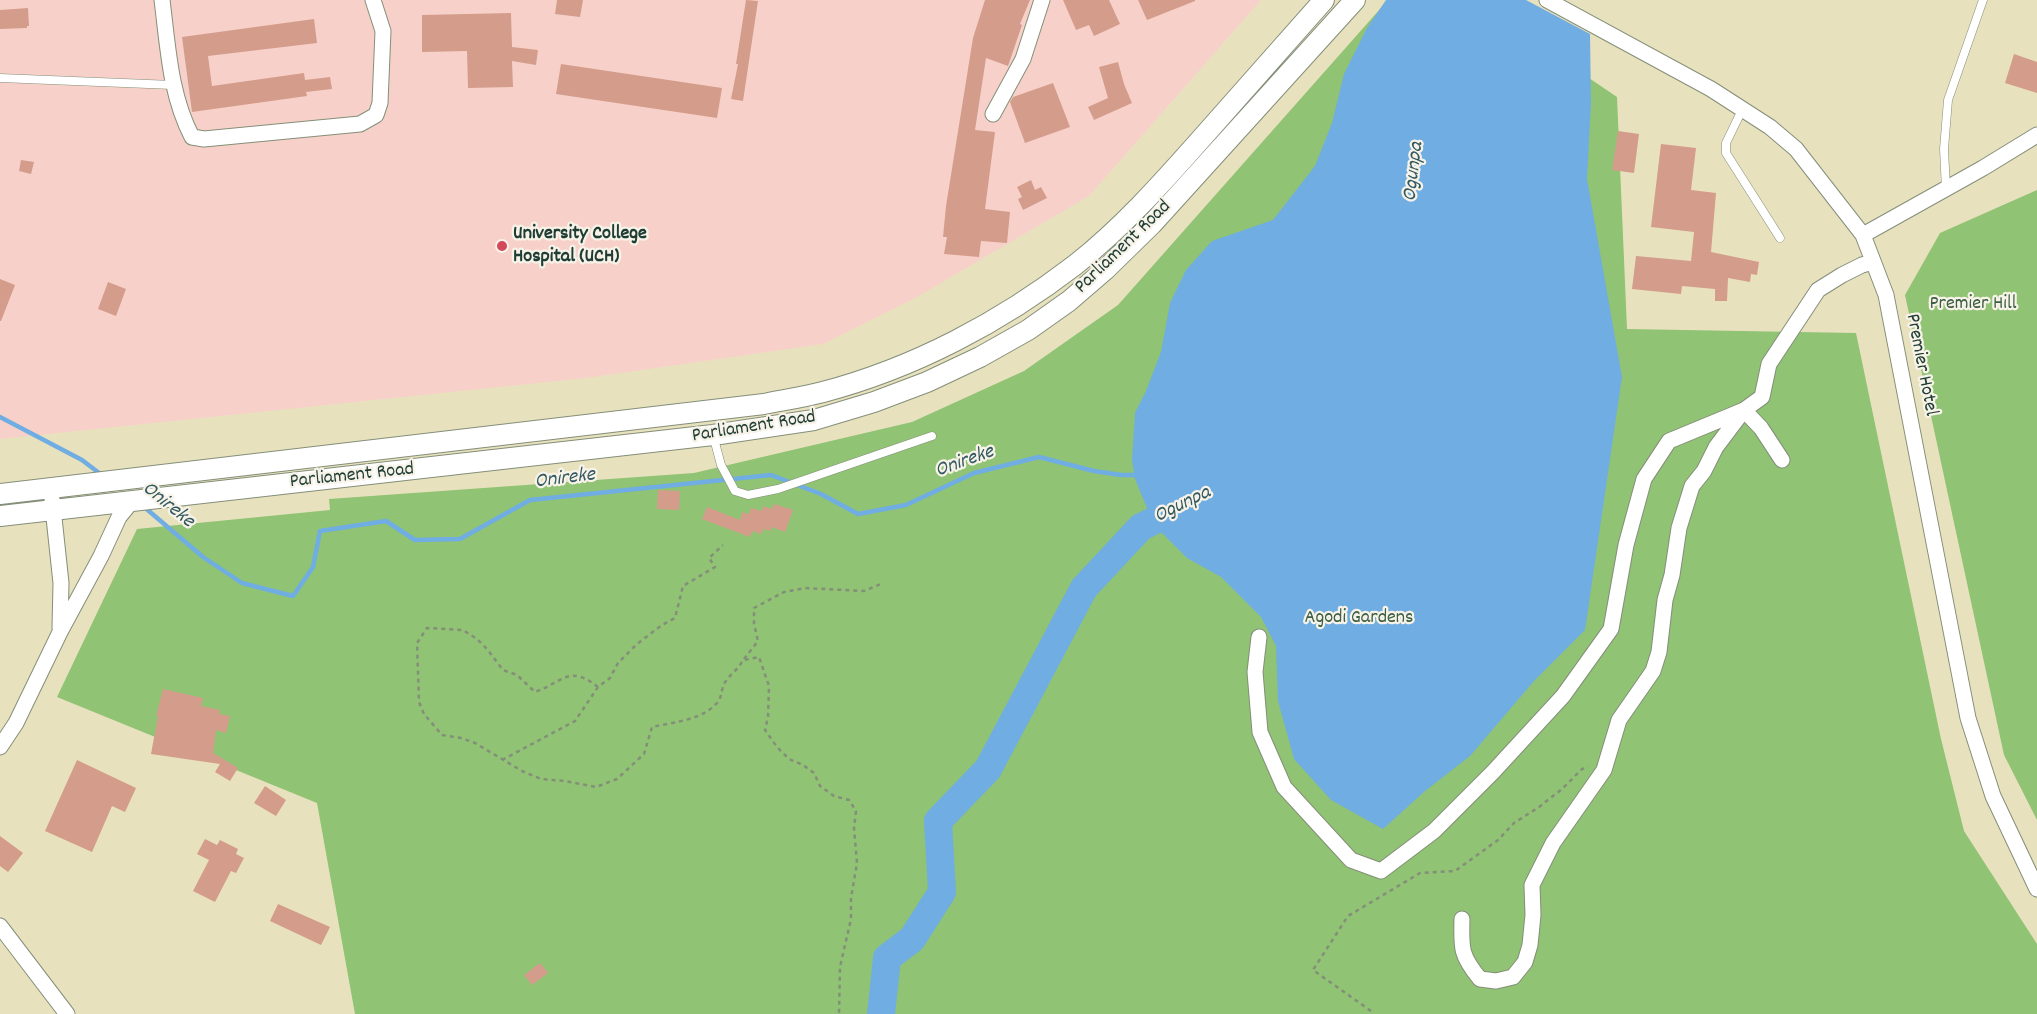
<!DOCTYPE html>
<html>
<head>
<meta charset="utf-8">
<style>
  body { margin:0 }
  canvas { display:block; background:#e8e1be }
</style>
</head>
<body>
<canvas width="2037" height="1014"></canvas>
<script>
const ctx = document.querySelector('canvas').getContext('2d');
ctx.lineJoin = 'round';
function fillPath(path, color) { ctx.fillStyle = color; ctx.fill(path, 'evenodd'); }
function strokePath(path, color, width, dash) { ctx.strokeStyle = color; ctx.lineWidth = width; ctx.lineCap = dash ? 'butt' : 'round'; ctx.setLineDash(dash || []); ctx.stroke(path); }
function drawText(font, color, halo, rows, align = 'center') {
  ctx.font = font + ' Dekko,sans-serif'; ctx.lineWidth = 4.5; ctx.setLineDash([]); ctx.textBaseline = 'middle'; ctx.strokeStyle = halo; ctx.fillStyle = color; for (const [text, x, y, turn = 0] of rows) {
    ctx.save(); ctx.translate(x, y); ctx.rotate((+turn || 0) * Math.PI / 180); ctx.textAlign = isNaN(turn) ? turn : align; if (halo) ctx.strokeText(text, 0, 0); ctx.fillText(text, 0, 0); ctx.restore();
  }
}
const built = new Path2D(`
  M0 0H1261L1089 196 917 297 823 344 586 378 0 439Z`);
const green = new Path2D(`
  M1388 0H1474L1617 97 1627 329 1856 333 1941 739 1964 831 2037 944V1014H355L317 803 57 697 137 529 330 510 329 499 694 473 912 422 1024 371 1118 305Z
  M2037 190V820L2004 755 1905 295 1940 233Z`);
const water = new Path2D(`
  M1386 0H1526L1590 34 1591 103 1587 179 1622 377 1585 630 1534 681 1470 756 1425 791 1383 829 1331 800 1294 759 1278 701 1276 646 1261 617 1221 577 1187 558 1154 525 1135 479 1132 460 1135 413 1146 391 1161 352 1170 303 1186 270 1212 241 1273 220 1315 166 1332 123 1344 74 1367 28Z`);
const stream = new Path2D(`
  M0 417 82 460 103 476
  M143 506 203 557 242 583 293 596 313 567 320 531 386 521 415 540 460 539 530 500 771 475 821 494 858 514 906 505 974 473 1039 457 1094 471 1121 475H1139`);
const river = new Path2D(`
  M881 1014 887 958 912 939 942 892 938 821 988 769 1084 588 1141 527 1186 505`);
const building = new Path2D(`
  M557 0H583L580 17 555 14Z
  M746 0 758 1 743 101 731 99 738 64H736Z
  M985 0H1030L1020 24 1022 25 1008 66 986 58 975 130 995 132 985 209 1010 212 1007 243 981 241 979 257 944 254 947 237H943L946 206 973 38Z
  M1063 0H1109L1120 24 1094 36 1089 25 1076 30Z
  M1138 0H1195V1L1147 20Z
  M28 8 29 26H27V28L0 29V10Z
  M511 13 512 47 538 50 536 65 512 61 513 87 468 88 467 51 422 52V15Z
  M314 19 317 43 208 56 212 86 304 73 305 80 330 77 332 89 306 92 307 96 192 112 182 37Z
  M2014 54 2037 62V93L2005 83Z
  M1118 62 1124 84 1132 103 1094 120 1088 107 1108 98 1099 67Z
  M561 64 722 88 717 118 556 94Z
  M1053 83 1070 127 1025 143 1010 102 1013 97Z
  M1618 131 1639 134 1634 173 1612 170Z
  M1661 144 1696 148 1691 190 1716 193 1711 252 1759 262 1757 275 1751 274 1750 282 1728 278 1727 301H1715V289L1682 286 1681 294 1632 289 1636 256 1691 261 1694 232 1651 227Z
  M21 160 34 162 31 174 19 171Z
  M1031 180 1035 190 1041 187 1047 198 1023 210 1018 199 1022 197 1017 187Z
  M0 279 15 285 1 321H0Z
  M108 282 126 289 116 316 98 309Z
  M658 490 680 491 679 510 657 509Z
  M774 504 793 510 785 532 772 527 771 531 763 529 761 534 752 531 750 537 702 519 707 507 740 520 742 512 749 514 751 508 762 511 763 506 772 509Z
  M163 689 203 698 201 706 220 710 219 714 230 716 226 733 216 730 213 753 238 768 230 781 215 772 220 764 151 754 158 716H156Z
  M77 760 136 788 125 812 112 806 92 852 45 831Z
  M265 786 286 800 276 816 254 803Z
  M0 836 23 853 8 872 0 866Z
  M205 839 217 845 220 840 238 849 236 854 244 858 236 873 231 871 215 902 193 891 209 860 197 854Z
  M278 904 330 927 321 945 270 921Z
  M540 963 548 973 532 985 524 975Z`);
const path = new Path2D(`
  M744 659 758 641 754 624V608L784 592 805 588 864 591 881 584
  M598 687C569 664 563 682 535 692L517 675 503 670 487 649 477 639 463 630 427 628 417 643 419 702 424 714 442 735 461 738 475 743 522 771 541 779 565 781 596 787 617 779 644 754 652 727C674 722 702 720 717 703 722 698 721 690 724 684 729 675 738 670 743 660L759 657 769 686 768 717 765 730 777 747 789 759 803 765 814 773 820 786 834 796 849 800 856 811 854 828 857 863 851 898V919L840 967 839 1014
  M502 760 575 721 598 687 610 678 618 663 637 644 662 625 675 618 683 586 715 567 709 558 723 545
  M1371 1011 1313 970 1348 916 1420 873 1455 871 1498 840 1514 823 1539 807 1562 789 1582 769 1588 767`);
const lane = new Path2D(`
  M0 78 173 85
  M1742 110 1726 143V153L1780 238
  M1946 189 1944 149 1948 100 1983 0
  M713 435 721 465 735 491 748 495 778 489 932 436`);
const street = new Path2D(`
  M162 0C168 47 170 95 192 137L204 139 360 124 376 115 380 103 383 31 373 0
  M1547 0 1711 89 1770 127 1796 149 1863 235 1886 295 1968 718 1993 796 2037 889
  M993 114 1023 59 1042 0
  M1863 235 1983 168 2037 135
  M52 499 61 583 60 628
  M1259 637 1255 672 1260 732 1284 787 1351 860 1381 871 1434 831 1493 772 1563 696 1611 629 1626 545 1644 479 1669 441 1744 410 1762 397 1769 364 1818 290 1842 275 1862 265 1873 262
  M0 747 16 723 60 632 101 556 119 517 128 506 125 502
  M1462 919C1461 949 1461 956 1480 979L1496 981 1513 977 1525 962 1530 945 1533 915 1532 885 1553 843 1604 770 1619 720 1653 671 1659 652 1665 600 1672 575 1679 528 1692 486 1704 471 1716 447 1744 410 1761 428 1782 460
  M0 926 67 1014`);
const secondary = new Path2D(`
  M0 494 764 404C784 400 804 397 823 392 914 368 1001 322 1075 265 1122 228 1162 183 1201 139 1242 93 1283 46 1324 0
  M0 516 713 435 814 420 874 402 927 382 980 357 1028 330 1069 301 1105 270 1152 224 1355 0`);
const markers = [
  [502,246,6,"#d1495b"]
];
const poiNames = [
  ["University College",513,235],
  ["Hospital (UCH)",513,258]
];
const streetNames = [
  ["Parliament Road",1124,248,-44],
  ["Premier Hotel",1920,365,79],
  ["Parliament Road",754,428,-9],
  ["Parliament Road",352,477,-6]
];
const parkNames = [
  ["Premier Hill",1973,305],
  ["Agodi Gardens",1359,619]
];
const waterNames = [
  ["Ogunpa",1415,172,-83],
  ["Onireke",965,463,-20],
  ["Onireke",565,480,-7],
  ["Onireke",167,506,39],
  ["Ogunpa",1183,506,-26]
];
fillPath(built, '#f7d1c9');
fillPath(green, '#90c374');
fillPath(water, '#70ade2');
strokePath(stream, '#70ade2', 4.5);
strokePath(river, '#70ade2', 28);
fillPath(building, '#d49c8b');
strokePath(lane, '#848f79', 9);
strokePath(street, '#848f79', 17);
strokePath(secondary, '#848f79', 22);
strokePath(path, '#848f79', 2.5, [4, 4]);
strokePath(lane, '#fff', 8);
strokePath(street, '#fff', 15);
strokePath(secondary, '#fff', 20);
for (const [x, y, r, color] of markers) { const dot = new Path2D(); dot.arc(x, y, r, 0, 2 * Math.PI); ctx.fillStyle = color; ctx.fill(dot); strokePath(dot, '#f7f3e8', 2); }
drawText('bold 20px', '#1f3d34', '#f7f3e8', poiNames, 'left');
drawText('20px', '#1f3d34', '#f7f3e8', streetNames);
drawText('20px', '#3b5e44', '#f7f3e8', parkNames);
drawText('italic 21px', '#335960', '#f7f3e8', waterNames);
</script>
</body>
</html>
